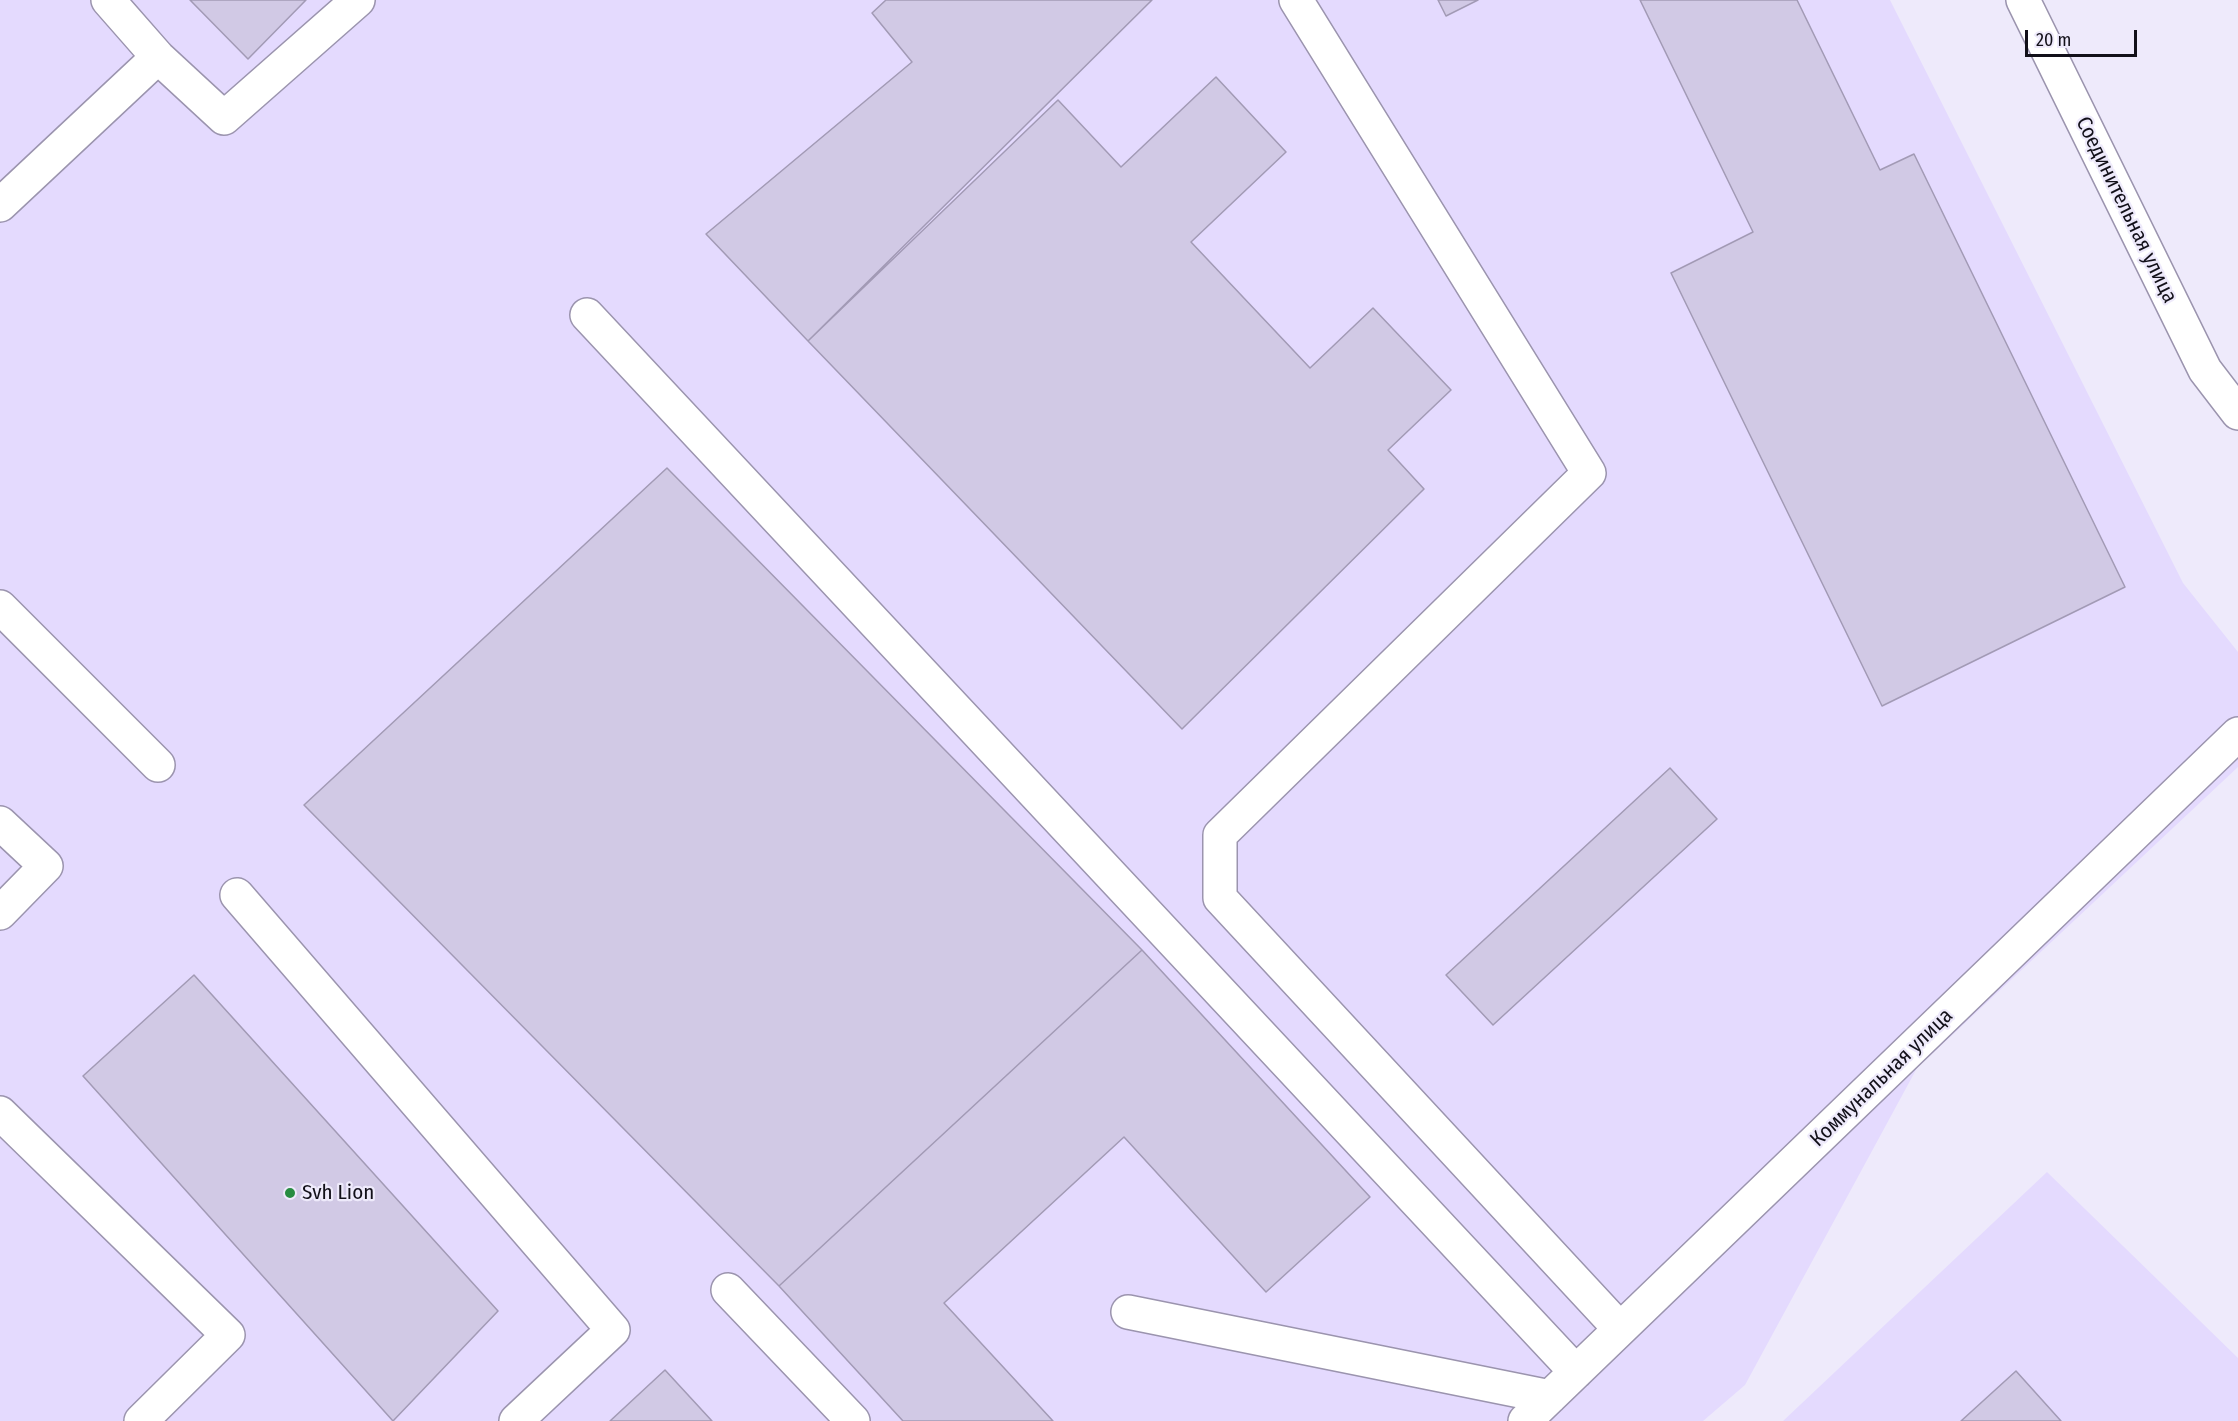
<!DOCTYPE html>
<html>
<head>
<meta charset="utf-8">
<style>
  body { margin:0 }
  #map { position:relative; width:2238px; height:1421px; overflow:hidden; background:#eeeafb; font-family:"Fira Sans Condensed",sans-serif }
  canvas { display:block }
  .scale { position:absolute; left:2025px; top:30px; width:112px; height:27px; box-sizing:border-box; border:3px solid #121019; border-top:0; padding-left:8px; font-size:18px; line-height:21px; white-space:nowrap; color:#121019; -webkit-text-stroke:4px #eeeafb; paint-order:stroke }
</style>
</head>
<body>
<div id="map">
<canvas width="2238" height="1421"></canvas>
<div class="scale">20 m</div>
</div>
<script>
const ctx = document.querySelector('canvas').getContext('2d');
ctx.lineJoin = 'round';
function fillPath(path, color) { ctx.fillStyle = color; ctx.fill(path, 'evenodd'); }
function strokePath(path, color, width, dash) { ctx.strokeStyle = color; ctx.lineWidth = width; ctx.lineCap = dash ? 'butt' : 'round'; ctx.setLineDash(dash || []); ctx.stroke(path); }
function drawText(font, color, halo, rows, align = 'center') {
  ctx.font = font + ' "Fira Sans Condensed",sans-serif'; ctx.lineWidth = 4.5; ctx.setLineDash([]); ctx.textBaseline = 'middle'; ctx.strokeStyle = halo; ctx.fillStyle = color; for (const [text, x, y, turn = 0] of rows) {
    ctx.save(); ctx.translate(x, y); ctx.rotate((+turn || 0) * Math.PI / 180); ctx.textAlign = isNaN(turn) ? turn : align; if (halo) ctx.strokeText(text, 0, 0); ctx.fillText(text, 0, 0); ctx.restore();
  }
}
const built = new Path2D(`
  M0 0H1890L2183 583 2238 652V767L1917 1068 1745 1385 1703 1421H0Z
  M2047 1172 2238 1358V1421H1783Z`);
const building = new Path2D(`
  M190 0H306L248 59Z
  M886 0H1152L808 341 706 234 912 62 872 13Z
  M1438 0H1478L1446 16Z
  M1640 0H1797L1880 170 1914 154 2125 587 1882 706 1671 273 1753 232Z
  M1216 77 1286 152 1191 242 1310 368 1373 308 1451 390 1388 450 1424 489 1182 729 808 341 1058 100 1121 167Z
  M667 468 1142 950 779 1286 304 805Z
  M1670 768 1717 819 1493 1025 1446 975Z
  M1142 950 1370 1197 1266 1292 1124 1137 944 1303 1053 1421H903L779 1286Z
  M194 975 498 1311 393 1421 83 1076Z
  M665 1370 712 1421H610Z
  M2016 1371 2061 1421H1961Z`);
const minor = new Path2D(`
  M108 0 158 57 224 118 358 0
  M1296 0 1589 473 1220 835V898L1620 1329
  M2023 0 2205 370 2238 413
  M0 205 158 57
  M587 315 1576 1372
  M0 607 158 765
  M0 823 46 866 0 913
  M237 895 613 1330 516 1421
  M0 1113 228 1335 141 1421
  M728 1290 853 1421
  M1128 1312 1550 1397
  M1525 1421 2238 734`);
const markers = [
  [290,1193,6,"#278c41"]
];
const streetNames = [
  ["Соединительная улица",2126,210,64],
  ["Коммунальная улица",1882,1078,-44]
];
const poiNames = [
  ["Svh Lion",302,1193]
];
fillPath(built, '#e4dafe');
fillPath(building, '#d1c9e5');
strokePath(building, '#a29ab5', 1.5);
strokePath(minor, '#9b94ae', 36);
strokePath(minor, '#fff', 33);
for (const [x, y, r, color] of markers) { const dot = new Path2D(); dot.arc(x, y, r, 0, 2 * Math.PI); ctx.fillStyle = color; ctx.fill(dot); strokePath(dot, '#eeeafb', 2); }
drawText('21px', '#121019', '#eeeafb', streetNames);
drawText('21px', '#121019', '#eeeafb', poiNames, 'left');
</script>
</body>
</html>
